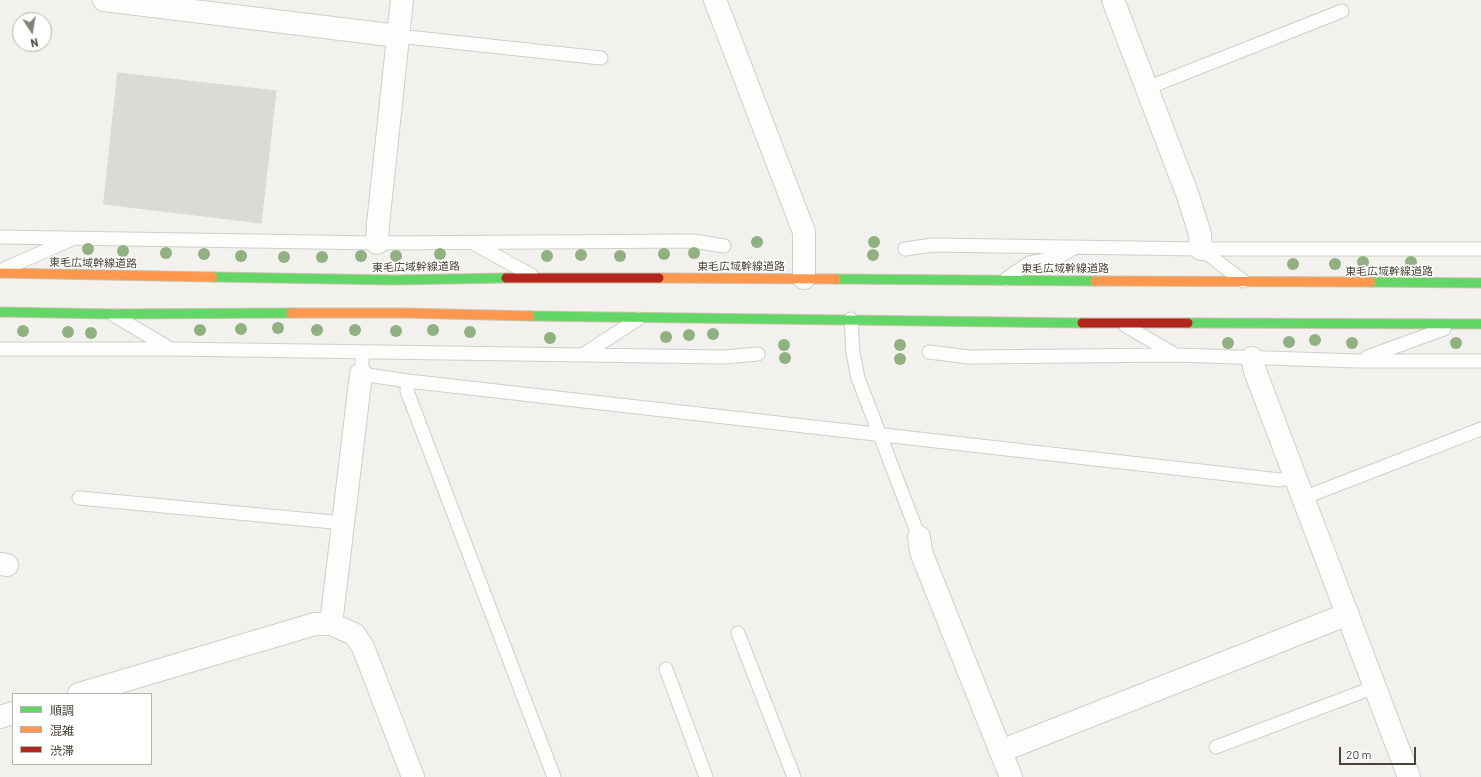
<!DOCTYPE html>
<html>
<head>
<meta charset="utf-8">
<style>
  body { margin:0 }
  #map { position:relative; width:1481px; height:777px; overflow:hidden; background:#f2f1ed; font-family:Barlow,"Noto Sans JP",sans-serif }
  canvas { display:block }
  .legend { position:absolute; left:12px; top:693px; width:140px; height:72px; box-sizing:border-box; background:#fff; border:1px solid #b6b4af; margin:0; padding:5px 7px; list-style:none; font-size:12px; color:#494438 }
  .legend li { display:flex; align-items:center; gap:8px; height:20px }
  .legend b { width:20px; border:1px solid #b6b4af }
  .north { position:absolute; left:12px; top:12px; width:40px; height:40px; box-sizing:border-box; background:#fff; border:1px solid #b6b4af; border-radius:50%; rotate:168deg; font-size:11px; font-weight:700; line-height:16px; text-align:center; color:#494438 }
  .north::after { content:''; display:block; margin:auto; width:14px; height:18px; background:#848177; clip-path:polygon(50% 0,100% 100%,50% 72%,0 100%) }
  .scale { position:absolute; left:1339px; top:747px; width:77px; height:18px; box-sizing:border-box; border:2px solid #494438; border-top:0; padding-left:5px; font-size:12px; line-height:14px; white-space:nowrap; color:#494438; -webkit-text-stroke:3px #fff; paint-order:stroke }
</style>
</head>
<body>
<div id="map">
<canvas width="1481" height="777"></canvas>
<ul class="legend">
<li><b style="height:5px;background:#63d668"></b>順調</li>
<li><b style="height:5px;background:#ff974d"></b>混雑</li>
<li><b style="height:5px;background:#b3261e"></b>渋滞</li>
</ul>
<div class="north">N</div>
<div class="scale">20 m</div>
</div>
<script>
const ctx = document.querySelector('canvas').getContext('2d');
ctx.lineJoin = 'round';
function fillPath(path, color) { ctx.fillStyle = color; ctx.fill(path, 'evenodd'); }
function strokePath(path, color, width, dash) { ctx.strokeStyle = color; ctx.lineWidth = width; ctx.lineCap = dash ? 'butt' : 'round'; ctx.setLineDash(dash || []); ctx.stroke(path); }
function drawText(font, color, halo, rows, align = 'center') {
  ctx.font = font + ' Barlow,"Noto Sans JP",sans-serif'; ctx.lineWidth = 3; ctx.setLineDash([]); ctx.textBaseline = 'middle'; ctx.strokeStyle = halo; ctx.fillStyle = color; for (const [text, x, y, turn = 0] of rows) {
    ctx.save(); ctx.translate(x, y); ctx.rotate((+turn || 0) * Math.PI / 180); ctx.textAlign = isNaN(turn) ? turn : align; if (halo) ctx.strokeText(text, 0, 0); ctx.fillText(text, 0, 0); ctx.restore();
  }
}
const building = new Path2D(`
  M118 73 276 91 261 223 104 204Z`);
const lane = new Path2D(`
  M398 36 601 58
  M1147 88 1342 11
  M0 237 377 243 693 241 724 246
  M473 243 531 275
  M905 249 933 245 1201 249H1481
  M1201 249 1243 281
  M2 270 70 240
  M1006 279 1029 263 1058 257 1076 247
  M115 316 171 349
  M851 319 853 353 858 378 919 537
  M1126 326 1176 355
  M0 349H171L724 357 758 354
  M363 352 361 374 408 381 1280 480 1295 477
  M929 352 969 357 1176 355 1358 361H1481
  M584 354 638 319
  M1367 357 1444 329
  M408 381 407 391 554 777
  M79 498 344 523
  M1303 498 1481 429
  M738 633 794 777
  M666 669 706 777
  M1216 747 1375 687`);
const street = new Path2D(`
  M104 0 398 36
  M715 0 804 232V278
  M1113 0 1187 193 1200 234 1201 249
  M377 243 378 224 402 0
  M1252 358 1255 371 1409 777
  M919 537 921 552 1011 777
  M0 564 7 565
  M331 624 361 374
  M79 694 315 624H331L354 634 363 647 413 777
  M0 717 13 713
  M1001 751 1348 614`);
const fast = new Path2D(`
  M213 277 394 280 506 278
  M836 279 1095 281
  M1371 282 1481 283
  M0 312 112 314 291 313
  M530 316 1082 323
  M1188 323 1481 324`);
const slow = new Path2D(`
  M0 273 213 277
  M659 278 836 279
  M1095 281 1371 282
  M291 313H404L530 316`);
const jam = new Path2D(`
  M506 278H659
  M1082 323H1188`);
const trees = [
  [757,242],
  [874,242],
  [88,249],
  [123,251],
  [166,253],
  [694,253],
  [204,254],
  [440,254],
  [664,254],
  [581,255],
  [873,255],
  [241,256],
  [361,256],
  [396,256],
  [547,256],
  [620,256],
  [284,257],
  [322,257],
  [1363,262],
  [1411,262],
  [1293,264],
  [1335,264],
  [278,328],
  [241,329],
  [200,330],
  [317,330],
  [355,330],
  [433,330],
  [23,331],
  [396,331],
  [68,332],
  [470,332],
  [91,333],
  [713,334],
  [689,335],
  [666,337],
  [550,338],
  [1315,340],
  [1289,342],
  [1228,343],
  [1352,343],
  [1456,343],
  [784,345],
  [900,345],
  [785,358],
  [900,359]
];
const streetNames = [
  ["東毛広域幹線道路",93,263,1],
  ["東毛広域幹線道路",741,266],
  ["東毛広域幹線道路",416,267,-1],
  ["東毛広域幹線道路",1065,268],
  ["東毛広域幹線道路",1389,271]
];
fillPath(building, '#dcdad5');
strokePath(building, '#dad8d2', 1);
strokePath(lane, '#d0cfca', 15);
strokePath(street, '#d0cfca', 24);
strokePath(fast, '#cac1a8', 11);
strokePath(slow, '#cac1a8', 11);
strokePath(jam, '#cac1a8', 11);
strokePath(lane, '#fdfdfc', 13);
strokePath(street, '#fdfdfc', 22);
strokePath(fast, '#63d668', 9);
strokePath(slow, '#ff974d', 9);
strokePath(jam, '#b3261e', 9);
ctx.fillStyle = '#91b182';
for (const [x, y] of trees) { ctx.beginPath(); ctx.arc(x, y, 6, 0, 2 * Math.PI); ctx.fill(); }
drawText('11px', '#494438', '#fff', streetNames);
</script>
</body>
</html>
